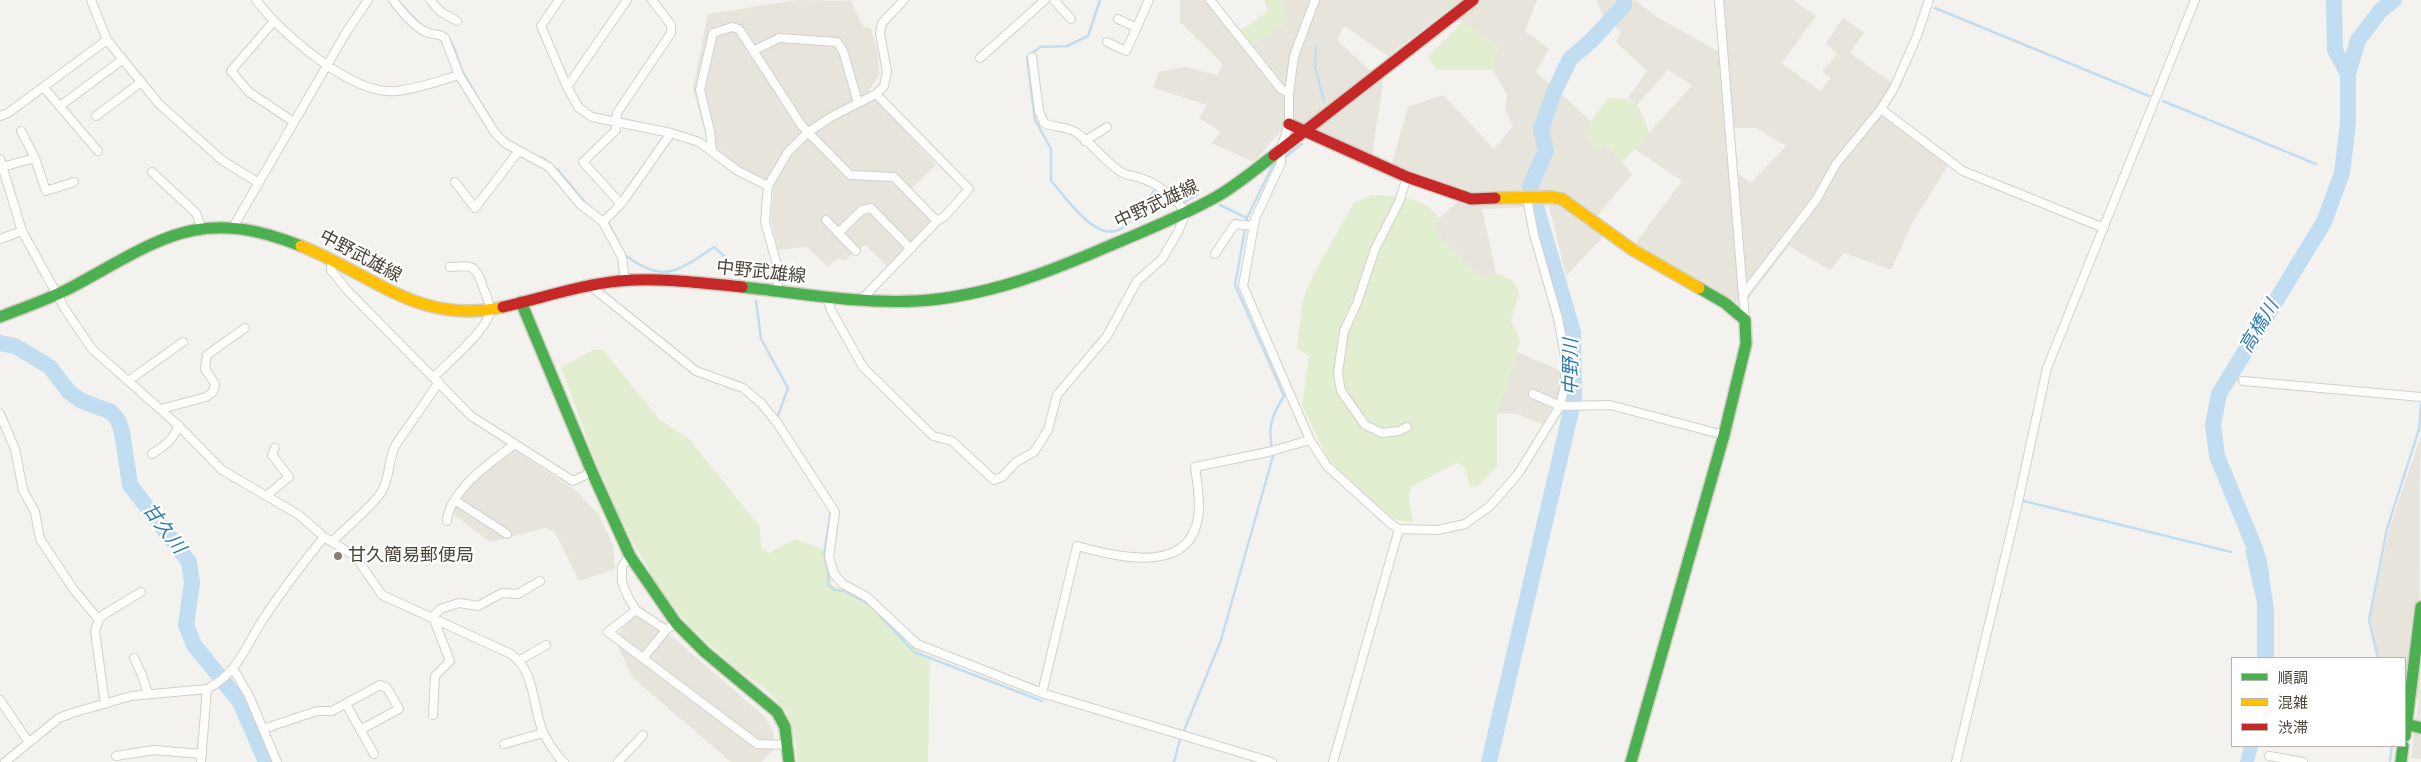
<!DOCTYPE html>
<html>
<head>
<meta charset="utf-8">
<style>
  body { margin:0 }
  #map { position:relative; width:2421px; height:762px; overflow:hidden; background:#f4f2ee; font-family:"Sofia Sans Condensed","Noto Sans JP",sans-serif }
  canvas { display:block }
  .legend { position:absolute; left:2231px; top:657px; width:175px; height:90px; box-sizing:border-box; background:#fff; border:1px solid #b7b4b0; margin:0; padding:6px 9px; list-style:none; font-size:15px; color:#4b4439 }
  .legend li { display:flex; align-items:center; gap:10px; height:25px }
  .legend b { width:25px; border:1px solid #b7b4b0 }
</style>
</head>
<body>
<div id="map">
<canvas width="2421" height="762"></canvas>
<ul class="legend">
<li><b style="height:6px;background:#4caf50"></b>順調</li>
<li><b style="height:6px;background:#ffc107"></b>混雑</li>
<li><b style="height:6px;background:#c62828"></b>渋滞</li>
</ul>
</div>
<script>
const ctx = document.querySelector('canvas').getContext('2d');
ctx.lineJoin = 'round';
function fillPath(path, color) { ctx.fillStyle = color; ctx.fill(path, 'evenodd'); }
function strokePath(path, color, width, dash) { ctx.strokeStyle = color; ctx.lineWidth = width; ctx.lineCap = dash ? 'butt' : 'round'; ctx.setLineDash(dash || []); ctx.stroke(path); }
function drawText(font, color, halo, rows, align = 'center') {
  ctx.font = font + ' "Sofia Sans Condensed","Noto Sans JP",sans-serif'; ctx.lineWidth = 4.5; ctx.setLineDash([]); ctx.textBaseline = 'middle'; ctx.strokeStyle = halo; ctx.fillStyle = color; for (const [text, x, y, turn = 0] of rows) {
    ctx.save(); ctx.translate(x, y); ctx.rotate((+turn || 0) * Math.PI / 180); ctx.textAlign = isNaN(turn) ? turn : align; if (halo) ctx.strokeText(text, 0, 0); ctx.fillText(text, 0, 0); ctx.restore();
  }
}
const residential = new Path2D(`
  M797 0 851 1 862 25 871 29 878 54 879 75 869 90 936 165 912 188 939 216 888 267 865 245 844 261 839 258 828 267 807 247 778 250 771 219 774 185 742 170 707 139 693 88 708 14Z
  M1180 0H1215L1252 45 1287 22 1281 0H1537L1525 31 1549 49 1536 72 1591 121 1585 134 1596 150 1606 144 1632 174 1597 216 1602 238 1566 276 1549 206 1482 209 1496 273 1481 278 1443 241 1435 230 1439 218 1468 193 1392 163 1408 107 1443 95 1494 149 1513 126 1505 109 1507 95 1493 70 1497 47 1448 10 1388 56 1344 26 1337 40 1383 83 1372 157 1292 118 1254 162 1211 143 1221 132 1199 118 1207 105 1154 88 1158 72 1185 67 1217 75 1223 64 1180 22Z
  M1597 0H1635L1657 17 1719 52 1714 0H1793L1816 16 1782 63 1820 91 1831 78 1822 72 1837 54 1826 43 1843 18 1864 32 1850 53 1898 87 1887 108 1952 159 1912 223 1891 270 1844 253 1830 270 1789 246 1748 299 1731 303 1634 245 1682 181 1635 149 1692 85 1668 70 1637 105 1628 98 1647 71 1616 42 1621 32 1602 15ZM1734 128H1756L1786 146 1751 183 1737 173Z
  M1517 352 1561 371 1559 395 1543 424 1515 413 1497 414Z
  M2421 435 2419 507 2421 759 2411 758 2419 698 2405 705V658H2379L2370 619 2390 526Z
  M513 449 578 492 599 515 613 545 615 569 579 581 555 532 545 528 490 542 452 513 474 477Z
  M636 614 676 640 765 717 773 731 775 748 762 762H731L633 678 614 638Z`);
const green = new Path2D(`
  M1264 0H1281L1287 22 1252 45 1240 31 1268 11Z
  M1464 21 1497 47 1493 70H1436L1428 57Z
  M1608 98C1641 98 1637 106 1650 133L1622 163 1607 144 1597 150 1585 134 1591 121Z
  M1372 195C1394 196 1426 196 1439 218L1435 230 1443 241 1481 278 1496 273 1512 280 1519 292 1511 321 1520 340 1509 381 1497 414V466L1477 487 1470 486 1464 466 1456 463 1411 487 1409 496 1413 522 1396 520 1377 505 1328 459 1302 405 1309 356 1297 348 1303 298 1317 268 1354 203Z
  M593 350H603L659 419 689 439 760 527 761 547 769 553 794 539 824 550 832 585 860 596 930 660 928 762H797L796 743 786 711 769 692 736 668 691 628 660 590 621 521 592 452 561 367Z`);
const water = new Path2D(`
  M2245 550 2266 555 2274 609V658H2257V603Z
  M2244 746H2258L2254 762H2240Z`);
const stream = new Path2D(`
  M1100 0 1088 36 1067 46 1040 47 1027 57 1035 120 1051 149V181C1067 198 1100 250 1126 225 1137 215 1145 202 1154 191
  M398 1 422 26
  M1935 8 2149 96
  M431 30 443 33
  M449 38 455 50 461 69 489 117
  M1316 47 1315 67 1324 101
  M2163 101 2316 164
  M536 156 546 160
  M1284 158 1302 144
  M557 169 588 206
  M1180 201 1183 203 1197 195
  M1220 205 1247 218
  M608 222 619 243
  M624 254C663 285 678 271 714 247L732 263 742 266 743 276
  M756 301 761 339 788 388 777 418
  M2024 501 2231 552
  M831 510 824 555 829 575 828 584 834 590 845 591 870 605 914 652 1042 701
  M2378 658 2369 620 2387 529 2419 429 2421 404
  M2390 761 2392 746
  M1174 762 1179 743 1221 640 1273 456C1268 430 1269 419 1284 396L1235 285 1247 218 1272 167 1279 161`);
const river = new Path2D(`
  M2348 74 2358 40 2381 10 2394 0
  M0 343 15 346 50 367 69 392 82 401 111 412 118 420 122 432 130 485 189 562 192 583 186 625 194 645 240 702 266 762
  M2261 574 2256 551 2217 456 2213 424 2219 394 2324 222 2342 173 2348 123V74L2335 50 2334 0
  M1489 762 1574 398 1573 332 1530 186 1546 151 1541 129 1555 90 1570 59 1591 41 1624 5V0`);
const street = new Path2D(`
  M91 0 107 40 159 104 223 161 259 183
  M256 0C281 33 353 96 396 91 417 89 439 81 459 75L495 133 505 143 549 167 580 204 603 222 622 257 625 281
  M393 0C401 11 413 26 426 32 433 35 439 33 445 38L459 75
  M430 0 441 12 457 21
  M559 0 541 26 567 87 579 108 592 117 671 133 699 142 738 171 768 186
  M1054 0 1071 19
  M1210 0 1281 89 1289 93
  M1315 0 1294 56 1289 93V124L1281 149V163L1255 219 1243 286 1310 440 1327 466 1391 524 1399 529 1438 530 1465 524 1490 506 1518 474 1560 406 1565 385V357L1558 318 1534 235 1527 198
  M1719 0 1745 320
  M1118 19 1137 28
  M274 21 231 71 249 92 294 122
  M1107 42 1126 51 1149 0
  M753 51 779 38 837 42 843 51 858 102
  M980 58 1045 0
  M567 87 627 0
  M44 88 98 151
  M876 94 969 189 945 216 937 221
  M60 106 122 60
  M1881 109 1963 171 2104 228
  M0 116 8 113 107 40
  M96 116 140 83
  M21 131 35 158
  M1085 141 1107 127
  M712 151 710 131 700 90 713 33 732 27 739 29 802 126 850 175 894 177 937 221 861 300
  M0 159 22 231 65 309 92 349 178 425 222 470 299 515 324 537 355 556 382 595 511 654C536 672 532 706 543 732 547 742 555 751 560 759L564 762
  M2 167 35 158 46 191 74 182
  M152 172 196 213 202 229
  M455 182 475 208 518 152
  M621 204 583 162 616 130 617 113 671 33V25L652 0
  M826 220 856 251
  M603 222 621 204 671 133
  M233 227 347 31 368 0
  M838 233 862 210 871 208 911 249
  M0 239 22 231
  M1215 254 1235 224 1253 226
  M332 262 331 270 347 290 471 416 573 481 592 472
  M588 284 696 371 743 388 761 403 778 424 835 512 829 557 834 574 843 584 867 597 917 644 1042 693 1272 762
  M777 291 779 272 765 222 768 186 788 152 807 133 831 117 876 94 884 86 887 72 880 33 882 23 904 0
  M1743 295 1816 200 1836 164 1881 109 1894 88 1917 36 1929 0
  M827 297 831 310 863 367 933 436 952 441 994 480 1002 477 1016 462 1034 452 1048 430 1057 395 1107 336 1137 281 1162 259 1178 232 1186 212C1176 199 1159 184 1143 179 1136 176 1128 176 1121 172 1104 161 1093 144 1077 133 1067 126 1055 128 1044 123L1039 111 1032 57
  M434 377C447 363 490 328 490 310 490 302 484 291 482 284 475 263 470 266 450 267
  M128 381 183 342
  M2243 381 2421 397
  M1533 394 1560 406 1610 405 1724 435
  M161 409 206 397 213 392 215 384 205 369 207 355 245 328
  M0 414 15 449 23 490 35 512 40 539 74 590 99 620 95 631 105 704
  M1407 427 1399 431 1382 433 1365 425 1341 391 1338 373 1344 331 1357 303 1375 249 1399 202 1407 177
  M152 454C164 446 175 439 178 425
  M266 496 289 477 272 455 275 448
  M456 501 507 534
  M447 521C449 491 492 461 515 444
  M333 541C344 529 376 503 382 491 390 477 388 461 395 446L439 382
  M630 556 622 566V582L628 597 636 610 666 630 676 623
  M636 610 608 632 757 744 789 745
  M99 620 103 615 141 592
  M644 657 666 630
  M134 658 142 675 148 694
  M520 660 546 645
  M234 670 249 696 277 762
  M1042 693 1077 546C1121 558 1198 577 1199 506 1199 493 1197 480 1195 467L1268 452 1310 440
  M0 700 28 741
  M346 704 374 754
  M433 715 435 676 450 661 433 617 440 609 459 603 478 606 502 593 518 594 540 581
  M263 729 317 711H332L380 685 387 688 399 709 360 730
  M504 744 543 733
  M116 756 154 750 202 754
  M2269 756 2303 762
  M5 762 59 718 72 713 131 696 207 689C238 673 244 649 262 621 281 592 302 564 324 537
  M201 762 207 689
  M618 762 643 735
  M1333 762 1399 529
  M1956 762 2017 507 2047 368 2195 0`);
const fast = new Path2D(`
  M742 287C800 293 858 304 916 301 985 297 1047 273 1109 246 1145 231 1182 216 1216 197 1237 185 1256 169 1274 155
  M521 302 592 472 630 556 676 623 705 652 777 712 785 727 789 762
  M0 317C25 307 50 299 74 286 161 239 199 205 301 246
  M2406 724 2421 728
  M2405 736 2421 607
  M1631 762 1724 435 1746 344 1745 320 1725 303 1699 288
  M2401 762 2403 746`);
const slow = new Path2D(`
  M1495 198 1552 197 1562 199 1633 250 1699 288
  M301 246C372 274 420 326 503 307`);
const jam = new Path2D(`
  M1289 124 1407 177 1471 199 1495 198
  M1274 155 1473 0
  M503 307C542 298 580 285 619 281 660 277 702 283 742 287`);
const markers = [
  [338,556,5,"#868178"]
];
const streetNames = [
  ["中野武雄線",1157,205,-25],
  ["中野武雄線",360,257,28],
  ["中野武雄線",761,273,6]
];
const poiNames = [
  ["甘久簡易郵便局",348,556]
];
const waterNames = [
  ["高橋川",2260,327,-59],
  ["中野川",1572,367,-90],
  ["甘久川",163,529,53]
];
fillPath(residential, '#e7e4dc');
fillPath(green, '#e1eecf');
fillPath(water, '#c0ddf1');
strokePath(stream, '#c0ddf1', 2.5);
strokePath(river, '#c0ddf1', 16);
strokePath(street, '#d2d0cb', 10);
strokePath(fast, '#d3cfc5', 14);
strokePath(slow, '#d3cfc5', 14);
strokePath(jam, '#d3cfc5', 14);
strokePath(street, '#fdfdfc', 8);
strokePath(fast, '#4caf50', 11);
strokePath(slow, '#ffc107', 11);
strokePath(jam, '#c62828', 11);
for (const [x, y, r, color] of markers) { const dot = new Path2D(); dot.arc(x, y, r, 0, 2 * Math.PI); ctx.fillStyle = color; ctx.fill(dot); strokePath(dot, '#fff', 2); }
drawText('18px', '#4b4439', '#fff', streetNames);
drawText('18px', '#4b4439', '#fff', poiNames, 'left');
drawText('italic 19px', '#2e7ab2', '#fff', waterNames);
</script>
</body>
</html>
